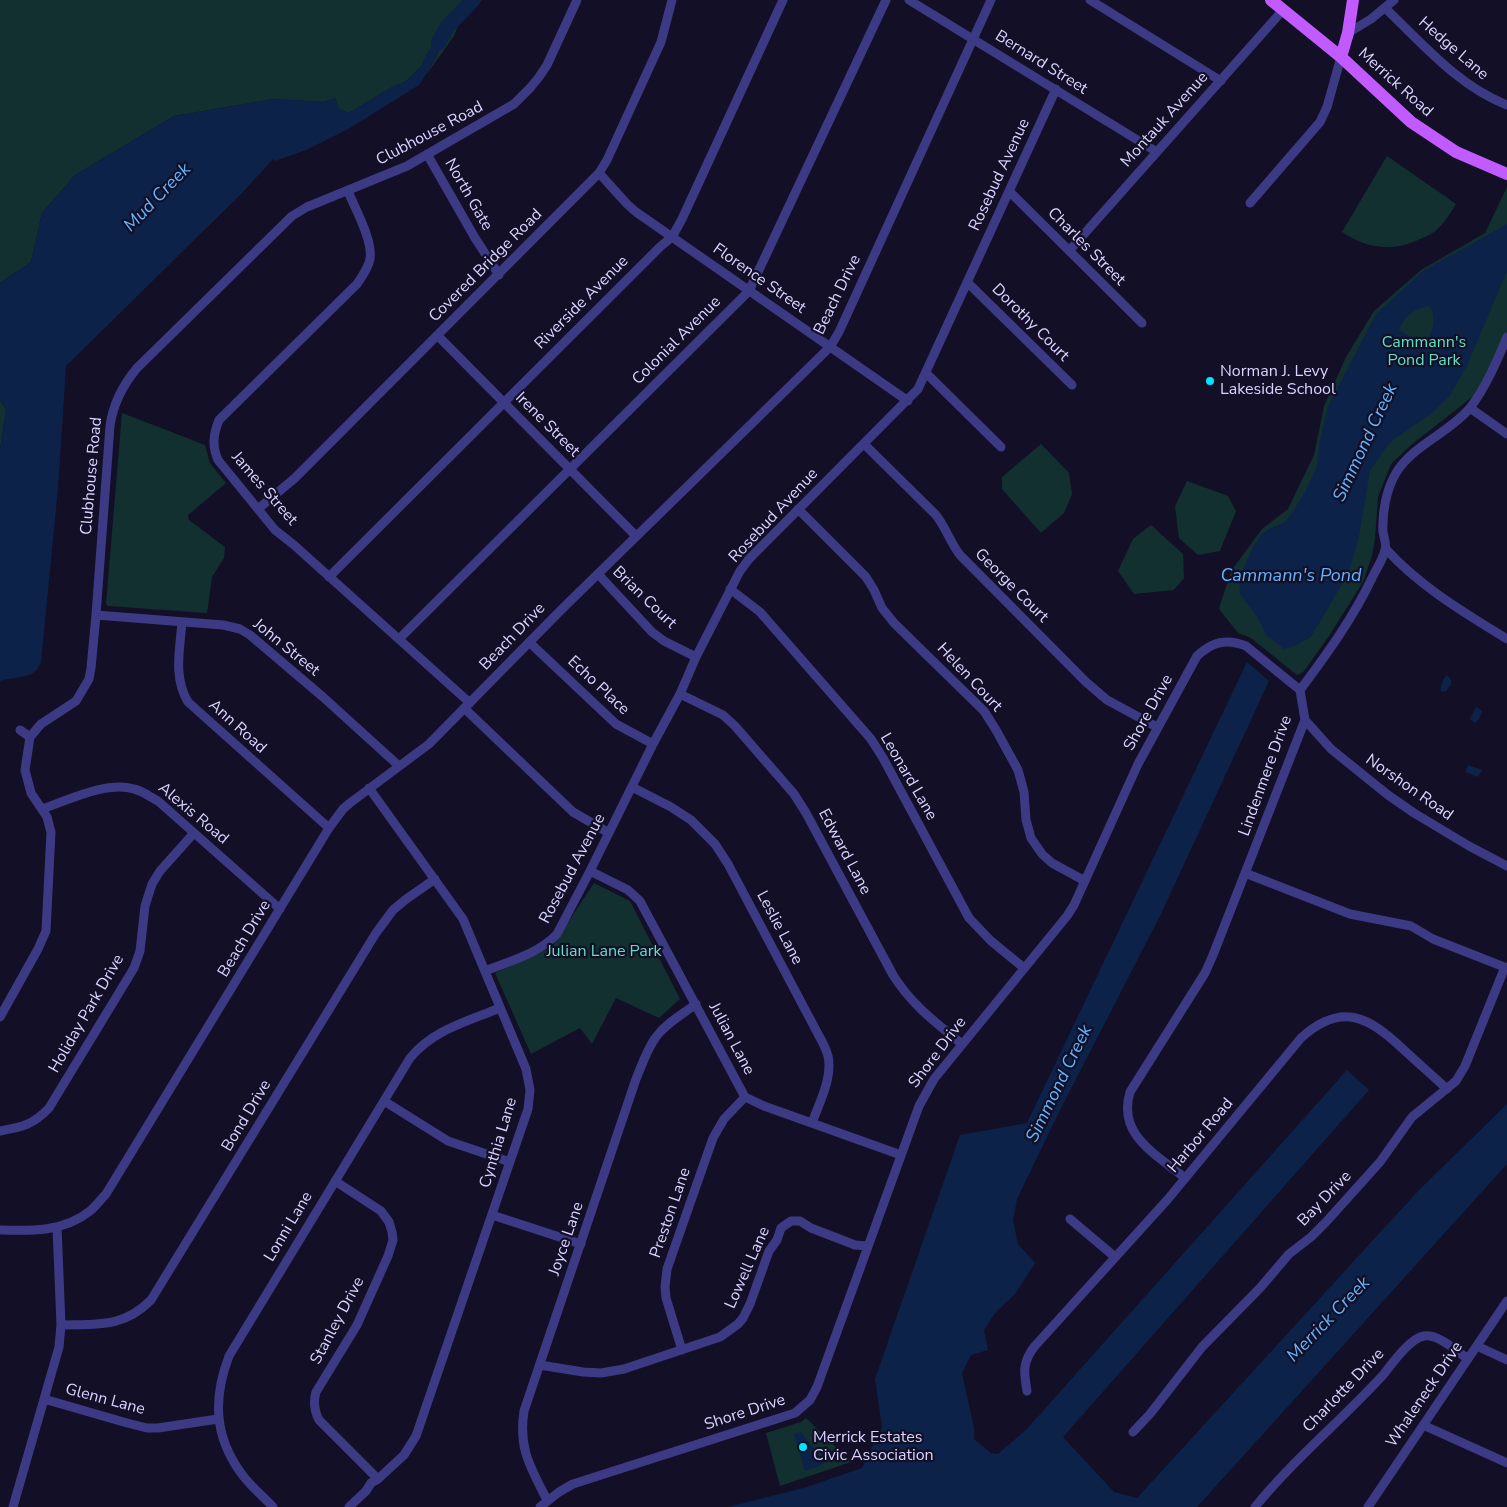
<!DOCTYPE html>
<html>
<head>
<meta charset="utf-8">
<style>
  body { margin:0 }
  canvas { display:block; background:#130f26 }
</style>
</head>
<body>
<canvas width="1507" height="1507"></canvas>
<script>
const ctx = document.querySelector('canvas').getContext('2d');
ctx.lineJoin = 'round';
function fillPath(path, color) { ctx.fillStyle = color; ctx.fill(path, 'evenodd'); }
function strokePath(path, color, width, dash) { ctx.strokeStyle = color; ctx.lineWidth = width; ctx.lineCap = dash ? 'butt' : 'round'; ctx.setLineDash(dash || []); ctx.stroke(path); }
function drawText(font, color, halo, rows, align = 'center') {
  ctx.font = font + ' "Nunito Sans",sans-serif'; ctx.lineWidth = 4.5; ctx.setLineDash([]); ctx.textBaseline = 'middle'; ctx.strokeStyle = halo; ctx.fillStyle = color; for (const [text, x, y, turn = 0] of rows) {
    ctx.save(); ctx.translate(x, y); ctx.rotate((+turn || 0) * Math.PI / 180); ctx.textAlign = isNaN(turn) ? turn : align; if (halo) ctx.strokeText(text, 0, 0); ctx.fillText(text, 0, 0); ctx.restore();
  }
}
const green = new Path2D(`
  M0 0H482L460 21 454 36 426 75 446 38 447 28 428 52 421 67 405 82 392 87 349 113 339 109 335 98 324 102 274 99 174 116 75 175 42 213 31 262 0 283Z
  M1387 156 1456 204C1450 214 1443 225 1434 232 1430 235 1424 237 1420 239 1393 252 1367 249 1342 232Z
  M1507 187V334L1476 394 1411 445 1391 464 1378 497 1375 538 1372 556 1363 582 1329 636 1304 671 1300 674 1297 675 1251 638 1238 633 1219 609 1231 571 1262 529 1288 509 1314 455 1324 406 1346 357 1374 311 1421 270 1485 233Z
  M0 400 6 410 0 450Z
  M122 413 205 445 210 463 226 483 188 515 189 520 225 547 224 558 212 577 207 613 108 606 106 604Z
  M1041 444 1069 473 1072 494 1064 513 1041 533 1002 489V477Z
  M1187 481 1228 496 1236 511 1220 551 1198 555 1179 538 1175 506Z
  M1151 525 1183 554 1184 578 1174 590 1134 594 1118 571 1133 539Z
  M594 883 630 901 680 999 659 1018 616 998 592 1044 580 1028 531 1054 495 973 552 947Z
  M806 1418 851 1462 780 1486 766 1433 801 1422Z`);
const water = new Path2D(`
  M447 27C445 43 428 72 419 85L350 128 306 150 275 161 273 159 240 195 66 366 58 488 41 662C36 680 14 676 0 681V450L6 410 0 400V283L31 262 42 213 75 175 174 116 274 99 324 102 335 98 339 109 349 113 392 87 405 82 421 67 428 52Z
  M1507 224V271L1467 366 1449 397 1432 413 1393 440 1384 450 1370 471 1359 536 1349 572 1311 637 1297 645 1284 649 1266 635 1258 618 1240 594 1239 579 1251 551 1260 536 1269 529 1283 523 1290 516 1305 492 1317 466 1320 440 1328 406 1376 314 1423 271ZM1429 306C1438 315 1433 338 1421 343L1399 330C1404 316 1415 308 1429 306Z
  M1247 662 1269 681 1160 916 1058 1114 1017 1199 1013 1221 1018 1244 1035 1263 1015 1294 995 1313 984 1330 988 1350 971 1355 962 1373 974 1428V1439L991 1453 998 1454 1026 1430 1347 1070 1369 1090 1063 1437 1114 1492 1137 1498 1419 1190 1507 1104V1164L1197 1507H728L807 1487 862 1468 882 1427 875 1379 960 1135 1027 1123Z
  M1447 675 1451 680V685L1445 692 1441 691C1440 685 1443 679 1447 675Z
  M1476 707 1482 711 1479 719 1475 723 1470 719Z
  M1468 765 1482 770 1478 777 1465 772Z
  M801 1432 823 1460 824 1463 821 1465 805 1471 794 1434Z`);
const river = new Path2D(`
  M438 43 447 27 473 0`);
const minor = new Path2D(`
  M909 0 1157 152
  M1090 0 1221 81
  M1385 8C1422 43 1458 86 1507 105
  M1348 33 1371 19 1394 0
  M427 154 475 238 499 275
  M599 173 627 204 636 212 908 401
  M348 191C355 209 373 240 370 259 368 269 362 276 357 284L219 420C213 435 212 446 218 460L275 530 294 545 470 703
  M1009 191 1142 323
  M1250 203 1320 122 1327 107 1341 57
  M1069 251 1283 10
  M967 282 1072 385
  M438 336 636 536
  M926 373 1001 447
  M1470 408 1507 434
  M864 444 936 515C946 528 950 542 960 555L1086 682 1107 700 1157 727
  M258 509 295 478 599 173 607 160 661 42 672 0
  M798 509 866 577 874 590 882 608 894 623 984 711 996 730 1018 770 1024 792 1026 820 1031 838 1042 854 1052 863 1085 881
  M1386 549C1419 586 1465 613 1507 639
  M598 574 652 632 664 641 696 657
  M329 577 661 246 672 237 682 219 783 0
  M730 589 760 612 871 739 883 758 969 918 991 941 1024 968
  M96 615 223 625 240 629 250 635 323 697 399 766
  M182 622C180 649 173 677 188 702L329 828
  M399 639 749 291 886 0
  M529 642 616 724 653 744
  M680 694 723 715 735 726 794 794 806 813 893 975C911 1004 935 1022 962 1044
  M464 708 573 812 609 833
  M1305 720 1331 749 1388 795 1414 813 1469 846 1507 866
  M20 730 30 737
  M632 787 671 807 691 820 715 844 728 864 818 1034C822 1041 826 1049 828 1056 833 1078 819 1103 812 1123
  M42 809C69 800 106 781 134 789 143 791 150 797 158 801L280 909
  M590 871 628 890 640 901 745 1097 764 1106 901 1155
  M1245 873 1350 914 1411 926 1433 939 1507 968
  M485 971C510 961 538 954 557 934L590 871 653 744 680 694 696 657 740 571 749 559 918 389 1056 89
  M0 1017 38 949 46 931 51 832 47 817 31 793 25 770 30 737 41 724 76 701 89 679 91 668 96 615 110 426C113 404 122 386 137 368L292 216 307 207 407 166 514 104 530 88 539 77 547 65 577 0
  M384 1101 448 1141 510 1162
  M0 1131C22 1127 33 1125 49 1108L134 968 140 951 145 906 152 884 160 871 194 833
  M1185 1178C1156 1154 1117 1135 1130 1092L1205 973 1213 955 1305 720 1300 690C1327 654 1353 618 1372 578 1376 569 1383 560 1385 550 1387 545 1384 538 1383 532 1382 513 1386 490 1396 473 1413 445 1449 433 1470 408 1486 387 1497 361 1507 337
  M335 1181 381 1211 389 1222 392 1232 393 1240 388 1256 357 1325 316 1392C313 1402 314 1410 319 1420L378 1479
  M492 1215 581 1244
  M1070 1219 1115 1257
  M0 1230C31 1231 64 1232 90 1211 96 1206 101 1199 106 1194L329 828 343 809 350 803 429 744 561 610 830 347 839 332 991 0
  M61 1325C98 1324 123 1328 151 1300L376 933 393 910 405 900 435 879
  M1477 1346 1507 1360
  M682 1350 666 1298 665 1287 667 1269 713 1138 724 1119 745 1097
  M540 1365 583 1372 601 1373 624 1369 720 1337 738 1324 743 1318 750 1304 769 1251 777 1240 781 1228 791 1221H800L811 1228 855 1245 868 1246
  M1027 1391C1024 1373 1022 1363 1034 1347L1168 1199 1301 1038C1342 1001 1369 1017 1404 1050 1418 1063 1433 1076 1447 1089
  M44 1399 127 1423 147 1428H158L218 1419
  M1423 1425 1507 1463
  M1133 1432 1150 1414 1202 1347 1260 1288 1289 1254 1311 1237 1326 1222 1380 1162 1412 1117 1456 1081 1465 1066 1505 967
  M547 1500C531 1468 518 1449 524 1411L636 1079C642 1065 647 1049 656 1037 666 1023 683 1014 696 1004
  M13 1507 59 1347 61 1325 57 1227
  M273 1507C263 1496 250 1486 241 1473 214 1436 213 1398 229 1356L410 1058C433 1030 468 1021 500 1008
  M349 1507 366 1491 371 1483 378 1479 404 1455 416 1436 528 1109 530 1090 526 1069 463 919 369 788
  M540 1507 559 1492 573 1484 795 1413 810 1400 817 1387 919 1106 934 1079 1067 916 1074 905 1138 764 1197 656C1212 642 1226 638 1246 646L1300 690
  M1255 1507C1294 1459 1342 1420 1383 1375 1392 1364 1410 1338 1424 1336 1439 1334 1456 1351 1468 1359
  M1368 1507 1507 1301`);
const primary = new Path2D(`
  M1271 0 1341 57 1411 122 1456 152 1507 174
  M1341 57 1348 33 1353 0`);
const markers = [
  [1210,381,5,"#00e5ff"],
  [803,1447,5,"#00e5ff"]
];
const streetNames = [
  ["Hedge Lane",1453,49,41],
  ["Bernard Street",1041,63,32],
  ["Merrick Road",1395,83,42],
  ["Montauk Avenue",1165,120,-48],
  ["Clubhouse Road",430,134,-28],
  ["Rosebud Avenue",1000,175,-65],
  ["North Gate",468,195,60],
  ["Charles Street",1086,247,45],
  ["Covered Bridge Road",486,266,-45],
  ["Florence Street",759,279,35],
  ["Beach Drive",838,295,-64],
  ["Riverside Avenue",582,303,-45],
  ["Dorothy Court",1030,323,45],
  ["Colonial Avenue",677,341,-45],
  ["Irene Street",547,425,45],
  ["Clubhouse Road",92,476,-85],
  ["James Street",264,489,49],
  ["Rosebud Avenue",774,516,-47],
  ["George Court",1011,586,45],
  ["Brian Court",644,598,44],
  ["Beach Drive",513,637,-46],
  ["John Street",286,648,39],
  ["Helen Court",969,678,47],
  ["Echo Place",598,686,43],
  ["Shore Drive",1149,713,-61],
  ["Ann Road",237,727,42],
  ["Lindenmere Drive",1266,776,-70],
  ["Leonard Lane",908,777,60],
  ["Norshon Road",1409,788,35],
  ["Alexis Road",193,814,40],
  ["Edward Lane",844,852,62],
  ["Rosebud Avenue",573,869,-62],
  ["Leslie Lane",779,928,62],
  ["Beach Drive",245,939,-59],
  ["Holiday Park Drive",87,1014,-60],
  ["Julian Lane",731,1039,62],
  ["Shore Drive",938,1053,-53],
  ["Bond Drive",247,1116,-59],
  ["Harbor Road",1201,1136,-50],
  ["Cynthia Lane",499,1143,-73],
  ["Bay Drive",1325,1199,-46],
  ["Preston Lane",671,1213,-71],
  ["Lonni Lane",289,1227,-59],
  ["Joyce Lane",567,1239,-71],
  ["Lowell Lane",748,1268,-66],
  ["Stanley Drive",338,1321,-62],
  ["Charlotte Drive",1344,1391,-46],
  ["Whaleneck Drive",1425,1395,-56],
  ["Glenn Lane",105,1400,15],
  ["Shore Drive",745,1413,-18]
];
const parkNames = [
  ["Cammann's",1424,343],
  ["Pond Park",1424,361],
  ["Julian Lane Park",604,952]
];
const poiNames = [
  ["Norman J. Levy",1220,372],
  ["Lakeside School",1220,390],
  ["Merrick Estates",813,1438],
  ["Civic Association",813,1456]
];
const waterNames = [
  ["Mud Creek",158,198,-46],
  ["Simmond Creek",1366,443,-65],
  ["Cammann's Pond",1291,577],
  ["Simmond Creek",1060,1084,-64],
  ["Merrick Creek",1329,1320,-46]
];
fillPath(green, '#12302f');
fillPath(water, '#0c2248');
strokePath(river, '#0c2248', 15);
strokePath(minor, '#3d3a85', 9);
strokePath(primary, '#c25bff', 12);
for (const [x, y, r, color] of markers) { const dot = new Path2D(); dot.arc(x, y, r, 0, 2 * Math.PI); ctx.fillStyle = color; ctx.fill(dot); strokePath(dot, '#130f26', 2); }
drawText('16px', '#d9d4ff', '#130f26', streetNames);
drawText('16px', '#5fe0c0', '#130f26', parkNames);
drawText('16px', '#d9d4ff', '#130f26', poiNames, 'left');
drawText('italic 18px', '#62b6ff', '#130f26', waterNames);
</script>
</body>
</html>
